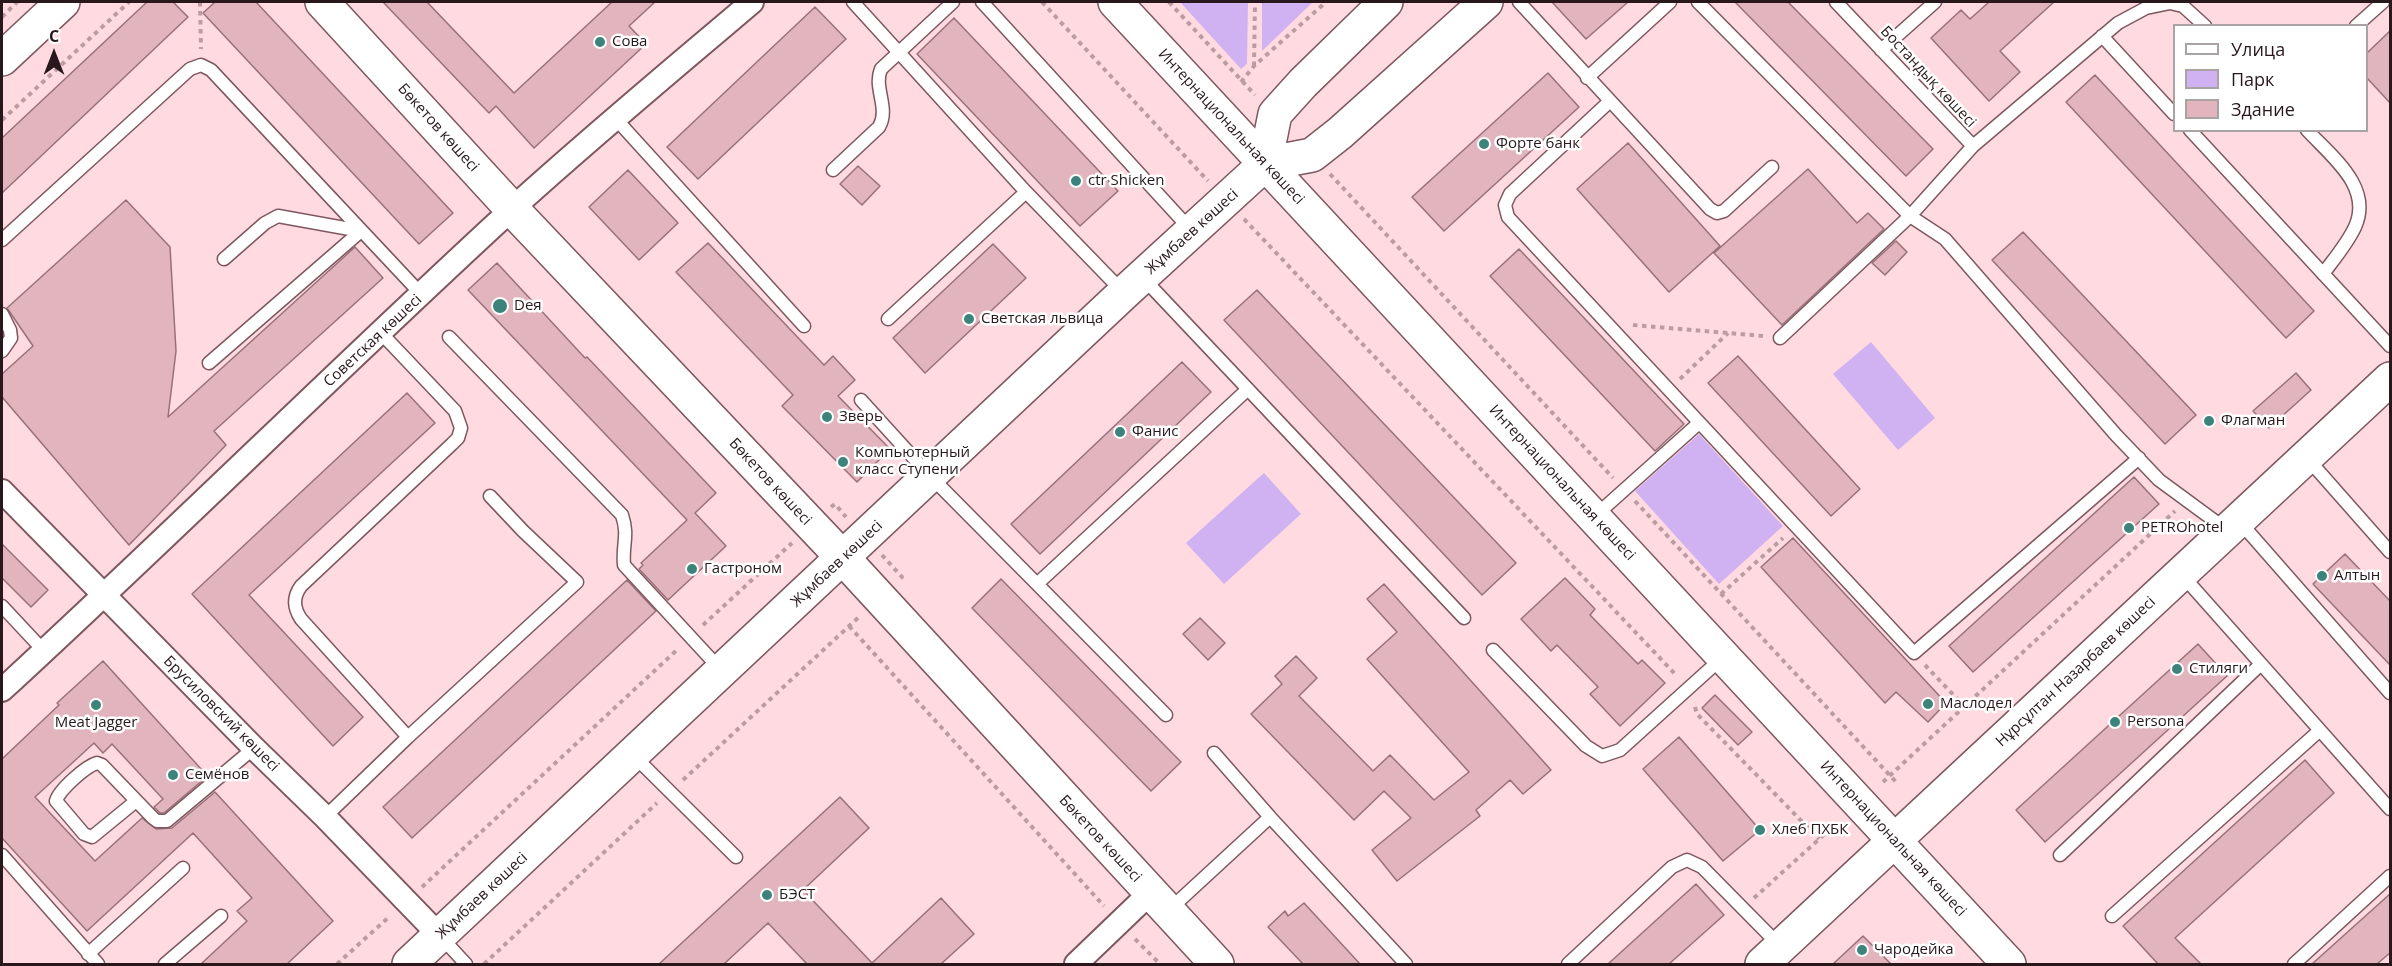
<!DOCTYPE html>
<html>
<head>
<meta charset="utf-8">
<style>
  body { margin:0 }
  #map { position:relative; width:2392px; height:966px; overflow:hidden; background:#ffdae0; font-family:"Open Sans",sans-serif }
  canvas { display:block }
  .frame { position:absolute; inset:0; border:3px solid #28181c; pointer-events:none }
  .legend { position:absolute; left:2173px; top:24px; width:195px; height:108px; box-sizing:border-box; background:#fff; border:2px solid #a9a3a4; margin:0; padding:8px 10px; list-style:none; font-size:18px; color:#28181c }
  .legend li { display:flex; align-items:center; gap:12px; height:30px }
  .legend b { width:30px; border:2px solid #a9a3a4 }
  .north { position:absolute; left:24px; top:24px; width:60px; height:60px; -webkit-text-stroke:4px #fff; paint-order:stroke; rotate:0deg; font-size:16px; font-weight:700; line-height:24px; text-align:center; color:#28181c }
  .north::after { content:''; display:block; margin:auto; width:21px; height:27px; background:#28181c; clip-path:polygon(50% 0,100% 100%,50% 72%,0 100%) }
</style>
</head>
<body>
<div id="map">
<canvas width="2392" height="966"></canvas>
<div class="frame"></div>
<ul class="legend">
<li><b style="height:8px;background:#fff"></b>Улица</li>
<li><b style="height:16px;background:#d0b1f2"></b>Парк</li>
<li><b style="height:16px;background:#e2b5be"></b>Здание</li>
</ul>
<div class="north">С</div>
</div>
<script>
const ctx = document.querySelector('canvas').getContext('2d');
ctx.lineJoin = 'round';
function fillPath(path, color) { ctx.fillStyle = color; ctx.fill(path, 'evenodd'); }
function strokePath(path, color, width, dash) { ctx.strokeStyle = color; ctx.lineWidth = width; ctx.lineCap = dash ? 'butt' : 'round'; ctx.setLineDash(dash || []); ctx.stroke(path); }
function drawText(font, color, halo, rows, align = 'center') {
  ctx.font = font + ' "Open Sans",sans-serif'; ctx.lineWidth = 5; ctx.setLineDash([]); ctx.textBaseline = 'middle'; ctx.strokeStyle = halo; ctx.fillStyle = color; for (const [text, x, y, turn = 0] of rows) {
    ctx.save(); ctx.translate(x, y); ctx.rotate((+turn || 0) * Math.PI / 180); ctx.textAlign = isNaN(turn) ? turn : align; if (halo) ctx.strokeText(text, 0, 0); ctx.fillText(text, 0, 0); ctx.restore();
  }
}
const green = new Path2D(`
  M1180 2H1248L1247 64 1241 69Z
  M1262 2H1313L1262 51Z
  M1871 342 1935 418 1898 450 1833 374Z
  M1699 434 1783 526 1719 584 1635 491Z
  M1264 473 1301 514 1224 584 1186 543Z`);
const building = new Path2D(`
  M147 2H173L188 17 2 193V138Z
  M215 2H256L453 213 419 244 203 13Z
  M383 2H427L514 93 612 2H655L629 26 646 44 534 148 496 106 489 113Z
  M1552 2H1628L1586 39Z
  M1735 2H1788L1933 149 1906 176Z
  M1989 2H2054L2000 51 2020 72 1989 101 1931 38 1961 10 1970 19Z
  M815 7 846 39 698 179 667 147Z
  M954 18 1118 191 1080 226 917 54Z
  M2391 30V104L2367 78V53Z
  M1548 73 1579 107 1444 231 1412 197Z
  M2095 75 2314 311 2286 338 2066 102Z
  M1628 143 1720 246 1669 292 1577 189Z
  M858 166 880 186 862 205 840 184Z
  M1808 169 1857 223 1868 213 1884 229 1782 325 1714 253Z
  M628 170 678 223 639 260 589 207Z
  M126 200 170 247 176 351 168 417 355 247 383 278 214 431 226 445 129 545 2 397V374L33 346 7 308Z
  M2023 232 2196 415 2165 444 1992 260Z
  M1896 241 1907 252 1885 275 1872 263Z
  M708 243 824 365 833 356 855 380 838 396 890 449 857 482 782 406 793 395 676 272Z
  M993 244 1026 278 925 373 893 338Z
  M1519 249 1684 424 1655 451 1490 276Z
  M497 263 585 358 587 357 716 493 695 513 726 546 668 600 639 569 643 565 641 563 687 520 468 290Z
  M1257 290 1516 563 1482 595 1224 320Z
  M1738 356 1860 489 1831 516 1708 383Z
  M1182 362 1211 392 1040 554 1011 524Z
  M2296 373 2311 390 2269 428 2253 411Z
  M407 393 435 423 249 595 363 717 333 746 192 594Z
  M2134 477 2159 504 1973 672 1949 646Z
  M1793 538 1946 703 1928 722 1896 692 1885 703 1761 567Z
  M2 544 48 590 31 607 2 578Z
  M2345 554 2391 602V666L2313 584Z
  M1565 578 1595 609 1590 615 1638 664 1642 660 1665 683 1620 726 1590 694 1598 687 1557 645 1551 651 1521 619Z
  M1001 579 1181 762 1151 791 972 608Z
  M627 580 656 611 412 838 383 807Z
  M1384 584 1551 770 1523 794 1510 780 1476 810 1480 816 1397 881 1372 850 1411 818 1384 791 1354 820 1251 714 1282 684 1275 676 1296 656 1317 678 1299 696 1373 771 1390 755 1434 800 1469 772 1367 659 1397 632 1367 599Z
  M1200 618 1225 643 1208 660 1183 634Z
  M2198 644 2227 676 2045 842 2016 810Z
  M103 661 202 770 198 773 204 779 164 813H160L154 807 163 799 112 744 103 753 94 743 35 797 95 861 142 818 156 829 172 828 215 792 333 921 287 964H201L247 921 237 911 252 898 193 833 87 931 2 838V759L59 705 57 703Z
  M1715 695 1752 732 1738 745 1702 708Z
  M1679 737 1760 830 1723 861 1643 769Z
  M2305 760 2334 793 2175 938 2201 964H2158L2123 926Z
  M840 797 869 828 803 890 872 963 941 898 974 934 941 964H807L768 923 724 964H659Z
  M1696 884 1724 915 1669 964H1608Z
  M2391 893V952L2377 964H2312Z
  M1304 903 1360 964H1303L1268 927 1285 911 1288 916Z
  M1863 936 1891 964H1833Z`);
const path = new Path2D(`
  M200 2 201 49
  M1042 2 1208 181
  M1169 2 1255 95
  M2 17 17 2
  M1254 66 1255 2
  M1241 82 1254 66 1326 2
  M2 120 129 2
  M1330 174 1613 478
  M1244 219 1676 675
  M1633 325 1763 336
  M1680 379 1728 333
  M1635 501 1896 782
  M831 507 835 504 846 517
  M882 555 902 577 898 580
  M1721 594 1783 538
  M703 625 792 543
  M849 626 1104 906
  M1925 665 1964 706
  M1695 707 1697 714 1819 839
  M683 780 860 616
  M1883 782 2175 511
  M422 887 678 649
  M1754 898 1838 822
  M1135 939 1160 964
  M337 964 390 916
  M484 964 657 803`);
const lane = new Path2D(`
  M853 2 1026 192 1123 292
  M982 2 1191 230
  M1519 2 1710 209 1717 213 1724 211 1772 167
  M1698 2 1910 216 1945 239 2116 435 2159 480 2227 530
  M1836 2 1973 146
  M2356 26 2383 2
  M2102 36 2174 114
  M1881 50 1935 2
  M1587 78 1670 2
  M1609 102 1510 194 1505 205 1508 217 1914 653 2139 458
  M615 118 804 326
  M2190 130 2390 346
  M2307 130C2332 157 2373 187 2355 227 2347 244 2334 259 2323 274
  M833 170 879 127C890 108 873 88 881 69L953 2
  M2 240 190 69 201 65 211 70 422 295
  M224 259 265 223 278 216 361 231
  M1143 278 1464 618
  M2 314 10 330 11 338 2 351
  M888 319 1026 192
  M449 337 622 515C629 536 622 545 624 565L721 670
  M1780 338 1910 216 1973 146 2118 23 2146 8 2170 3 2183 6 2205 26
  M209 363 361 231
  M861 400 930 476 1037 584 1248 389
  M2307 458 2390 552
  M1595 516 1699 423
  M2239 521 2390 693
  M2182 575 2390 809
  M1037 584 1166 715
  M2 606 44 651
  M1493 650 1586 746 1602 756 1620 750 1722 658
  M408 737 577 582 523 531 490 496
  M1214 753 1270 817
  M634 756 736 857
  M136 801 92 837 84 834 56 801C59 790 86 766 97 763L102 765 153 818 157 821H167L254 748
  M325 817 408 737 301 619C293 607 293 597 301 586L452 444 458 438 461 428 455 411 381 333
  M2 855 98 964
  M2060 855 2261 664
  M1169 910 1270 817 1406 964
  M2112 916 2319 731
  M441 937 466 964
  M88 954 183 868
  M165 964 221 916
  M1568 964 1672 867 1687 860 1702 867 1780 946
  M2294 964 2390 876`);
const street = new Path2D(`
  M2 491 254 748 325 817 440 936
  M2 690C174 532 340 367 512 209 590 138 672 70 752 2
  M1076 964 1150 893`);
const secondary = new Path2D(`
  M322 2 512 209 843 558 1217 964
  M1115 2C1412 323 1712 643 2009 964
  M2 59 63 2
  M1265 164 1275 114 1303 83 1386 2
  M409 964 1124 293 1265 164 1312 155 1340 133 1486 2
  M1762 964 2390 379`);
const markers = [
  [600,42,6,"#3c837b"],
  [1484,144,6,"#3c837b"],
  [1076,181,6,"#3c837b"],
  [500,306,8,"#3c837b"],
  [969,319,6,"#3c837b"],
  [827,417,6,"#3c837b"],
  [2209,421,6,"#3c837b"],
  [1120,432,6,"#3c837b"],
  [843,462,6,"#3c837b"],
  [2129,528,6,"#3c837b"],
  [692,569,6,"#3c837b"],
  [2322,576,6,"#3c837b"],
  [2177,669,6,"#3c837b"],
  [1928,704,6,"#3c837b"],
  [96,705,6,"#3c837b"],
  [2115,722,6,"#3c837b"],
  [173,775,6,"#3c837b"],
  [1760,830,6,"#3c837b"],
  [767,895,6,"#3c837b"],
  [1862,950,6,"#3c837b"]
];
const poiNames = [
  ["Сова",612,42],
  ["Форте банк",1496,144],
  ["ctr Shicken",1088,181],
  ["Deя",514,306],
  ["Светская львица",981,319],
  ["Зверь",839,417],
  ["Флагман",2221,421],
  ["Фанис",1132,432],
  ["Компьютерный",855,453],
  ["класс Ступени",855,470],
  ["PETROhotel",2141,528],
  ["Гастроном",704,569],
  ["Алтын",2334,576],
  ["Стиляги",2189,669],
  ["Маслодел",1940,704],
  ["Persona",2127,722],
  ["Meat Jagger",96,723,"center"],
  ["Семёнов",185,775],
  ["Хлеб ПХБК",1772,830],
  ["БЭСТ",779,895],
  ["Чародейка",1874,950]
];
const streetNames = [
  ["Бостандық көшесі",1928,77,47],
  ["Интернациональная көшесі",1231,127,47],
  ["Бөкетов көшесі",438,128,48],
  ["Жұмбаев көшесі",1192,232,-42],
  ["Советская көшесі",373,341,-43],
  ["Бөкетов көшесі",770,482,47],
  ["Интернациональная көшесі",1562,483,47],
  ["Жұмбаев көшесі",837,564,-43],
  ["Нұрсұлтан Назарбаев көшесі",2076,672,-43],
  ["Брусиловский көшесі",221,714,45],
  ["Бөкетов көшесі",1100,839,47],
  ["Интернациональная көшесі",1893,839,47],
  ["Жұмбаев көшесі",482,896,-43]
];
fillPath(green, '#d0b1f2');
fillPath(building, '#e2b5be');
strokePath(building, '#997078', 1.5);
strokePath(lane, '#7e575f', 15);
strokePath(street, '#7e575f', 26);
strokePath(secondary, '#7e575f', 36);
strokePath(path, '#ba9ca1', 4, [4.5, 4.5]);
strokePath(lane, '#fff', 12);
strokePath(street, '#fff', 22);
strokePath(secondary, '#fff', 33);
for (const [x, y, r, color] of markers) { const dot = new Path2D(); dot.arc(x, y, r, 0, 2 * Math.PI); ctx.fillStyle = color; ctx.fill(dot); strokePath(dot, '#fff', 2); }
drawText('15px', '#28181c', '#fff', poiNames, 'left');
drawText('15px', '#28181c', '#fff', streetNames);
</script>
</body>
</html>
